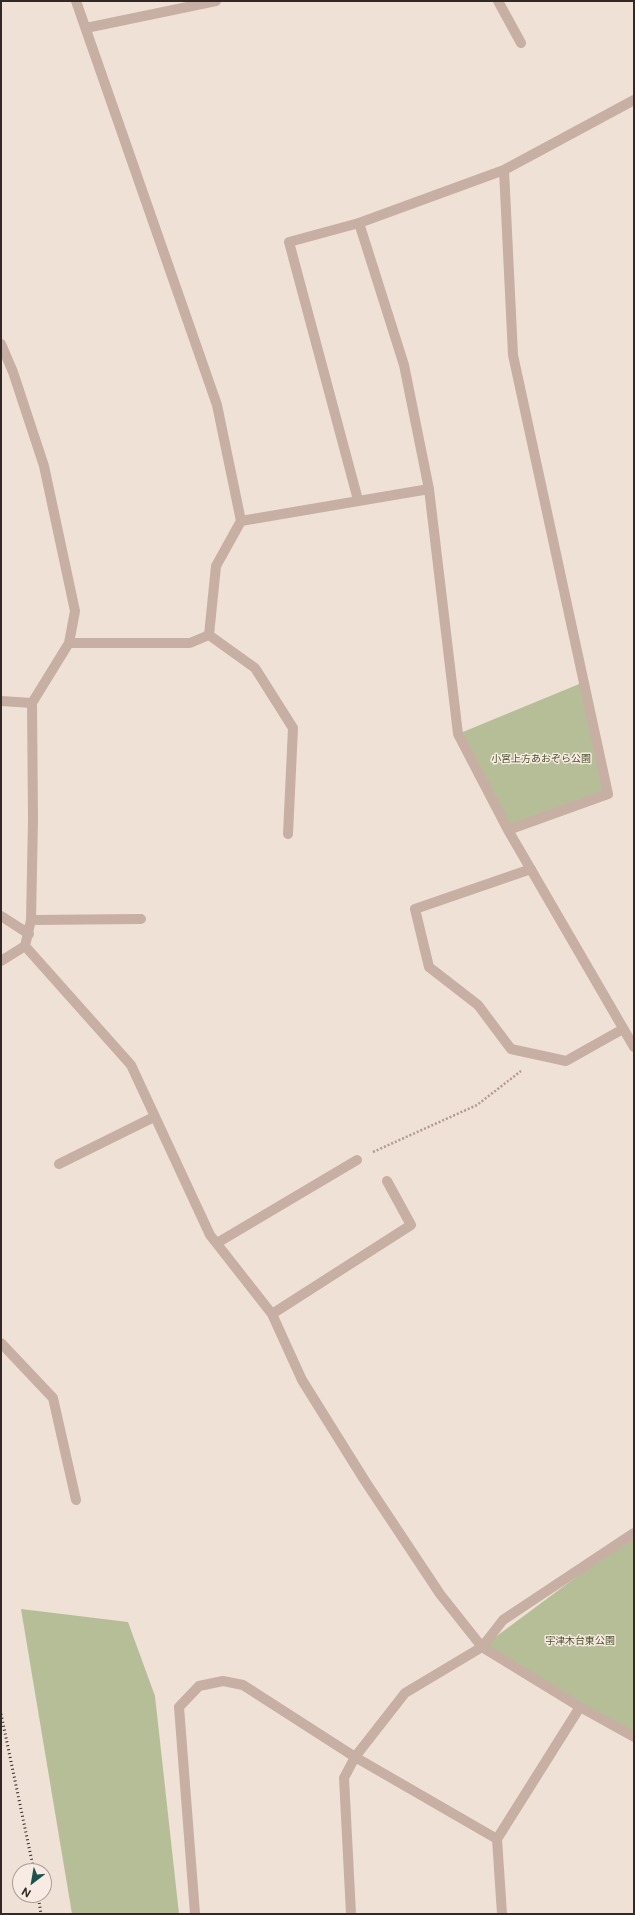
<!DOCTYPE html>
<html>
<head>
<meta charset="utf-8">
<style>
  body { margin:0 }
  #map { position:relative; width:635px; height:1915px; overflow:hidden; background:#f0e1d7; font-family:"Public Sans",sans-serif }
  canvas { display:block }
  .frame { position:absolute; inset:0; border:2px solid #332825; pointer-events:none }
  .north { position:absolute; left:12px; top:1863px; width:40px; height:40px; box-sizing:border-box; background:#f8ebe3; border:1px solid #a99d97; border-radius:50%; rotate:211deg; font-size:11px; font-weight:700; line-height:16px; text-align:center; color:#332825 }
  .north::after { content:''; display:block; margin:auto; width:14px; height:18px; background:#1d524e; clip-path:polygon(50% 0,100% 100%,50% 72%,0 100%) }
</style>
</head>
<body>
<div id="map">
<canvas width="635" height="1915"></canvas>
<div class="frame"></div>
<div class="north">N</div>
</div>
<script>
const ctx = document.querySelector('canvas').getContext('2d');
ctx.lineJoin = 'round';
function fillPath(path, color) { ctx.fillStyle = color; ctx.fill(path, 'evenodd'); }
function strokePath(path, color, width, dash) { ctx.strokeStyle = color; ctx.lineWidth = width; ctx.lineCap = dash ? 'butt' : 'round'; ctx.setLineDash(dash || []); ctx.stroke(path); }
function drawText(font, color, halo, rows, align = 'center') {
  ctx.font = font + ' "Public Sans","Noto Sans JP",sans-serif'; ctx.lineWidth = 3; ctx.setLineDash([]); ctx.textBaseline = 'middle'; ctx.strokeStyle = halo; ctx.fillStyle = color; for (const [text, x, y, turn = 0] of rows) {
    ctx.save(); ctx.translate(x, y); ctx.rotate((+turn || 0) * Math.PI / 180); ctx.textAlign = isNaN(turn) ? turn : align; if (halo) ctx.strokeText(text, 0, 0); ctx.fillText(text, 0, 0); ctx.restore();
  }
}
const green = new Path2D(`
  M584 682 608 794 508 830 458 734Z
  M634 1534V1735L482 1647Z
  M21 1609 128 1622 155 1696 179 1914H72Z`);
const path = new Path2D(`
  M373 1152 477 1105 521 1071`);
const lane = new Path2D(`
  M498 1 521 43
  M86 28 216 1
  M358 500 289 242 359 223
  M59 1164 154 1117
  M217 1243 357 1160
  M355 1757 405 1693 482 1647`);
const street = new Path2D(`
  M76 1 217 405 241 521 429 489 404 365 359 223 504 170 634 100
  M504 170 513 355 608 794 508 830
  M1 344 13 372 44 466 75 611 69 643 32 703
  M429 489 458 734 508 830 634 1047
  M209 635 255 668 293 728 288 834
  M69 643H190L209 635 216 566 241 521
  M1 701 32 703 33 819 31 920 25 946 1 961
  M531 869 415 909 429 967 478 1005 511 1049 566 1061 623 1029
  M1 916 29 934
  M31 920 141 919
  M25 946 131 1065 210 1235 272 1314 302 1380 365 1481 440 1594 482 1647 580 1707 634 1737
  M272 1314 411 1225 387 1181
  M1 1343 53 1398 76 1500
  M482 1647 503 1620 634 1533
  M497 1839 580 1707
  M195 1914 179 1707 199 1686 223 1681 243 1685 355 1757 497 1839 502 1914
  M351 1914 344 1778 355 1757`);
const rail = new Path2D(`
  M1 1714 34 1871
  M38 1895 41 1914`);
const parkNames = [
  ["小宮上方あおぞら公園",541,759],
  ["宇津木台東公園",580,1641]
];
fillPath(green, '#b6be98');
strokePath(path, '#b3998e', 2.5, [2, 2]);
strokePath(lane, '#c7afa4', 10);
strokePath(street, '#c7afa4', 10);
strokePath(rail, '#332825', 3, [1, 3]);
drawText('10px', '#47502a', '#f8ebe3', parkNames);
</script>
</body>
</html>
